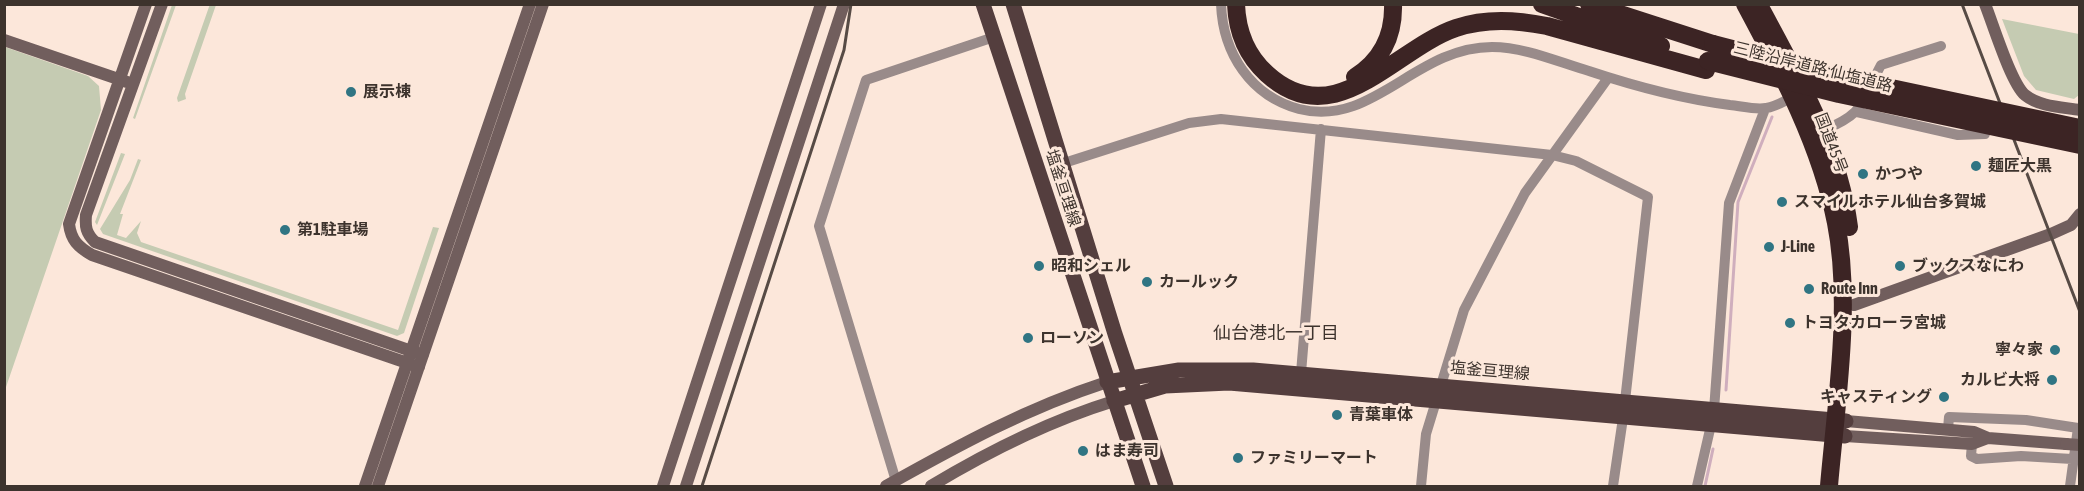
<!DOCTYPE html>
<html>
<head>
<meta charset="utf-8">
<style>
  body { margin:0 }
  #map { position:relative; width:2084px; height:491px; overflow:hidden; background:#fce7da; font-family:"Asap Condensed",sans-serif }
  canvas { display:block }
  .frame { position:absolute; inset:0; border:6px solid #3d332d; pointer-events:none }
</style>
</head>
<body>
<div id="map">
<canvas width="2084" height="491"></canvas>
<div class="frame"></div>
</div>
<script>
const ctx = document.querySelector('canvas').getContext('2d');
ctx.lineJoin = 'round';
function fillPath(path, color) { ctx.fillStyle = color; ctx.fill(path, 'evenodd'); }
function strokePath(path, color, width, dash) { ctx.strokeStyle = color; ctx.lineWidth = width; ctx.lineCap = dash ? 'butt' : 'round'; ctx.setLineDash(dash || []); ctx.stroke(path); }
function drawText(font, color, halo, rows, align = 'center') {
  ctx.font = font + ' "Asap Condensed","Noto Sans JP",sans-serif'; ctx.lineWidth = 6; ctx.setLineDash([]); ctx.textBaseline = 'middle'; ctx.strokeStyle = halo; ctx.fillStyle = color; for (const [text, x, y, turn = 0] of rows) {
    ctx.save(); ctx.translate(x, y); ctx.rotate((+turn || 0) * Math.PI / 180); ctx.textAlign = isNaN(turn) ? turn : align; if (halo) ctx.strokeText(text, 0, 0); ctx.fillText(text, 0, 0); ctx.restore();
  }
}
const green = new Path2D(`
  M210 4 216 5 185 94 186 99 178 102 177 98Z
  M172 5H176L135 119 133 118Z
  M2002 19 2079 34V95L2074 99 2036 90 2024 76Z
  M5 47 88 76 99 86 101 110 5 390Z
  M121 153 125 154 97 225 95 222Z
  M138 159 141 160 120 214H123L117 235 126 238 141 221 137 233 141 242 398 330 433 227 439 228 404 333 397 336 103 234 100 229 130 180Z`);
const stream = new Path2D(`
  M1726 390 1738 202 1772 117
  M1705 486 1713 449`);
const street = new Path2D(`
  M1221 4C1223 54 1251 96 1299 109 1373 128 1415 47 1492 47 1525 47 1558 62 1589 71 1634 86 1683 99 1730 105 1741 106 1755 110 1766 108 1776 107 1786 100 1795 96
  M1857 112 1958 135 1985 134
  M1822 131C1866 113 1860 104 1881 65L1941 46
  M1064 163 1189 123 1221 119 1552 155 1576 161 1648 197 1625 401
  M1301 373 1321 129
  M1714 410 1729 203 1765 109
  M1948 429 1949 417 2026 420 2078 428 2070 486
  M1972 444 1971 456 1977 459 2021 456 2072 459
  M896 481 819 226 866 80 994 37
  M1421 486 1426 434 1464 310 1525 193 1608 78
  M1613 486 1623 418
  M1697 486 1711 425`);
const secondary = new Path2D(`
  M146 4 69 224C71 240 78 247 92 255L419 367
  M162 4 86 215C85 227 86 233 95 242L423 355
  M1985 4C1993 24 2011 83 2025 95 2040 107 2062 107 2080 110
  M4 40 127 82
  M1854 305 2051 234 2071 225 2080 214
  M1846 421 1974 432 1988 438 2066 444
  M1845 436 1972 444 1988 438
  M365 486 530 4
  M378 486 543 4
  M663 486 821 4
  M686 486 844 4
  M886 486C959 445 1027 408 1107 382
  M931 486C989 451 1049 421 1114 401`);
const primary = new Path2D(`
  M983 4 1143 486
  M1013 4 1115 334 1166 486
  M1107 382 1179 370H1253L1846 421
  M1114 401 1165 386 1229 383 1845 436`);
const highway = new Path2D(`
  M1236 4C1237 31 1247 56 1267 74 1335 136 1394 49 1456 28 1486 18 1516 20 1547 26L1706 70
  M1542 4 1661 46
  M1589 4 1713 44
  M1745 4C1782 73 1821 146 1836 223 1852 304 1836 404 1829 486
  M1760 7C1797 76 1839 148 1849 227
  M1355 77C1382 60 1394 36 1393 4`);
const rail = new Path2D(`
  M1962 4 2080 312
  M702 486 844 50 851 4`);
const secondaryBridge = new Path2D(`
  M2066 444 2080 445`);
const highwayBridge = new Path2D(`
  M1713 44 1844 78 2080 128
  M1708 61 1839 94 2080 145`);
const markers = [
  [351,92,6,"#307583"],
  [1976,166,6,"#307583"],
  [1863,174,6,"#307583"],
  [1782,202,6,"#307583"],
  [285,230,6,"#307583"],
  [1769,247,6,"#307583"],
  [1039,266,6,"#307583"],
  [1900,266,6,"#307583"],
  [1147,282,6,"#307583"],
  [1809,289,6,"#307583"],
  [1790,323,6,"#307583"],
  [1028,338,6,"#307583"],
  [2055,350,6,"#307583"],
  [2052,380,6,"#307583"],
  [1944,397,6,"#307583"],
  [1337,415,6,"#307583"],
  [1083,451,6,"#307583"],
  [1238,458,6,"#307583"]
];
const streetNames = [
  ["三陸沿岸道路;仙塩道路",1813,67,14],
  ["国道45号",1831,143,69],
  ["塩釜亘理線",1063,188,72],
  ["塩釜亘理線",1490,371,5]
];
const poiNames = [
  ["展示棟",363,92],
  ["麺匠大黒",1988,166],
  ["かつや",1875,174],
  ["スマイルホテル仙台多賀城",1794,202],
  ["第1駐車場",297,230],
  ["J-Line",1781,247],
  ["昭和シェル",1051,266],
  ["ブックスなにわ",1912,266],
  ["カールック",1159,282],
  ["Route Inn",1821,289],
  ["トヨタカローラ宮城",1802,323],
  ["ローソン",1040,338],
  ["寧々家",2043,350,"right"],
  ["カルビ大将",2040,380,"right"],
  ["キャスティング",1932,397,"right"],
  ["青葉車体",1349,415],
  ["はま寿司",1095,451],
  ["ファミリーマート",1250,458]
];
const neighbourhoodNames = [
  ["仙台港北一丁目",1276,333]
];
fillPath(green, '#c5cbb2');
strokePath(stream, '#cfaebd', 3);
strokePath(street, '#998b8a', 10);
strokePath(secondary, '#715e5d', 12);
strokePath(primary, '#543e3e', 15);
strokePath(highway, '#3c2424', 18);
strokePath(rail, '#574b45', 3);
strokePath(secondaryBridge, '#715e5d', 12);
strokePath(highwayBridge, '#3c2424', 18);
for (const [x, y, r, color] of markers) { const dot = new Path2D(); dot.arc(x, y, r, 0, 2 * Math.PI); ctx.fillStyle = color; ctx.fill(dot); strokePath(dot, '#fce7da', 2); }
drawText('16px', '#3d332d', '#fce7da', streetNames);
drawText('bold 16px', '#3d332d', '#fce7da', poiNames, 'left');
drawText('18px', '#3d332d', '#fce7da', neighbourhoodNames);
</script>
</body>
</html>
